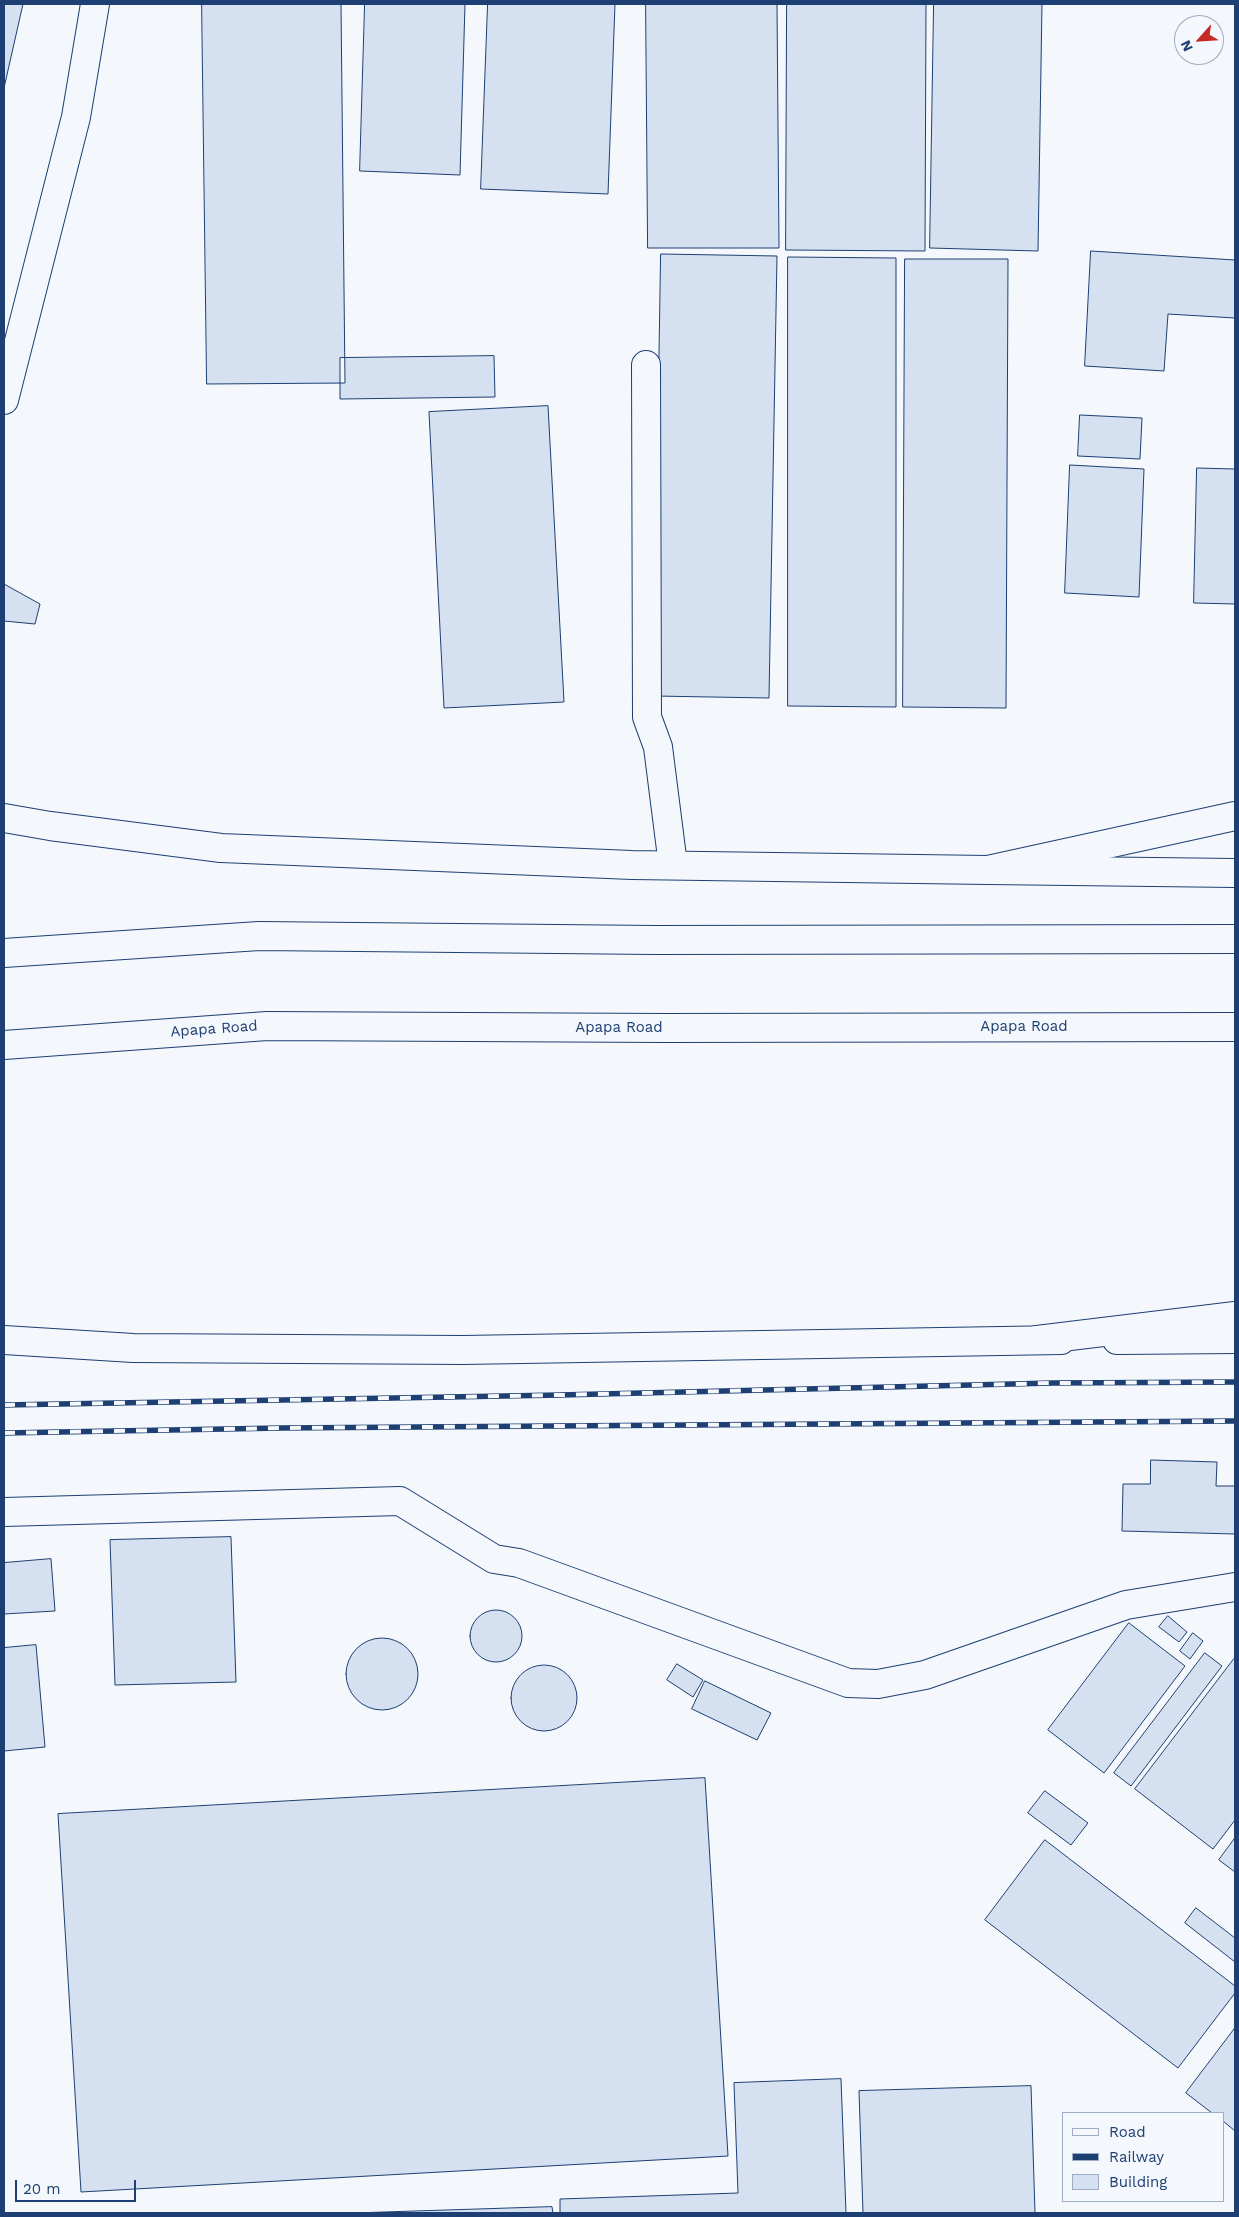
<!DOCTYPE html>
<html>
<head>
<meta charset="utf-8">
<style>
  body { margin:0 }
  #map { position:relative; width:1239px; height:2217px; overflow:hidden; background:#f4f7fb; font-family:"Work Sans",sans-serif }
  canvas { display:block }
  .frame { position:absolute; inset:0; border:5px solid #1d3f73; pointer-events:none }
  .legend { position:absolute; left:1062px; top:2112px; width:162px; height:90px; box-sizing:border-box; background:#f4f7fb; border:1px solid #9eadc5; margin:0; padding:6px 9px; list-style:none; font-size:15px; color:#1d3f73 }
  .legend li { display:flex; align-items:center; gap:10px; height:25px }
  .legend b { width:25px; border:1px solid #9eadc5 }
  .north { position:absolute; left:1174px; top:15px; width:50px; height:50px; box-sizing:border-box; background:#f4f7fb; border:1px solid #9eadc5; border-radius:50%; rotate:244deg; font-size:14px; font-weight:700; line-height:20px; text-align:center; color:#1d3f73 }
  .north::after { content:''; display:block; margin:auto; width:18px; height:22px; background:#c62828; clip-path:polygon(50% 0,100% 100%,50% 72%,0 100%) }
  .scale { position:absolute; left:15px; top:2180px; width:121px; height:22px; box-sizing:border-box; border:2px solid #1d3f73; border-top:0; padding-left:6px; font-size:15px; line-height:18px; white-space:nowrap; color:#1d3f73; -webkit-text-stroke:4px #f4f7fb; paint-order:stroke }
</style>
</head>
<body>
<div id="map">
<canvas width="1239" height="2217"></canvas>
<div class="frame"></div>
<ul class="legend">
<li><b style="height:6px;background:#f4f7fb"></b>Road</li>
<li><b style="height:6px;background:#1d3f73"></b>Railway</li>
<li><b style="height:14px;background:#d5e0f0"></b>Building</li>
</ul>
<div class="north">N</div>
<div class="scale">20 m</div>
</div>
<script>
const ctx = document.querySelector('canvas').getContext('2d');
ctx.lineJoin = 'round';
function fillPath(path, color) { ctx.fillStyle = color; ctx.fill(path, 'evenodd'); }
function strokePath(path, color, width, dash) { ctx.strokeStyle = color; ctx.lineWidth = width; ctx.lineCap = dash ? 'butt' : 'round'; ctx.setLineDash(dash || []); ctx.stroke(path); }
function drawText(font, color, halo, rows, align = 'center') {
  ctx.font = font + ' "Work Sans",sans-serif'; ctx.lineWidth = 4; ctx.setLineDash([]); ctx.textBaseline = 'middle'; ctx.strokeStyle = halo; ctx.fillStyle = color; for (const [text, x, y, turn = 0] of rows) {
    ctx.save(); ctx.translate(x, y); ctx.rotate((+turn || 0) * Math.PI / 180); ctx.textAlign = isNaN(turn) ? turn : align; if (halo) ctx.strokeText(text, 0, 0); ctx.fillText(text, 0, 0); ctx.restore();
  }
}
const building = new Path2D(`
  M4 4H23L4 88Z
  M202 4H341L345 383 207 384Z
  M365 4H465L460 175 360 171Z
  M488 4H615L608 194 481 189Z
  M646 4H777L779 248H648Z
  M787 4H926L925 251 786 250Z
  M934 4H1042L1038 251 930 248Z
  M1091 251 1235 260V318L1168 314 1164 371 1085 366Z
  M661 254 777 256 769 698 654 696Z
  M788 257 896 258V707L788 706Z
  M905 259H1008L1006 708 903 707Z
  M494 356 495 397 340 399V358Z
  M548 406 564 702 444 708 429 412Z
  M1080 415 1142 418 1140 459 1078 456Z
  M1070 465 1144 469 1139 597 1065 593Z
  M1197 468 1235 469V604L1194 603Z
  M4 584 40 604 35 624 4 621Z
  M1151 1460 1217 1462 1216 1486H1235V1534L1122 1531 1123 1484H1150Z
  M231 1537 236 1682 115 1685 110 1540Z
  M51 1559 55 1611 4 1614V1563Z
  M470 1636a26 26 0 1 1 52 0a26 26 0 1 1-52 0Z
  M1168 1616 1187 1632 1179 1642 1159 1627Z
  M1129 1623 1185 1666 1104 1773 1048 1730Z
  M1193 1633 1203 1641 1190 1659 1180 1651Z
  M346 1674a36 36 0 1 1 72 0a36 36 0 1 1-72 0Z
  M36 1645 45 1747 4 1751V1648Z
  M1205 1653 1222 1666 1131 1786 1114 1773Z
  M1234 1659 1235 1660V1820L1213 1849 1135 1789Z
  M677 1664 703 1680 693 1697 667 1680Z
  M511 1698a33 33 0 1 1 66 0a33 33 0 1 1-66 0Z
  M705 1681 771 1713 757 1740 692 1709Z
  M705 1778 728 2156 81 2192 58 1814Z
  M1045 1791 1088 1823 1071 1845 1028 1813Z
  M1235 1838V1872L1219 1860Z
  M1045 1840 1235 1986V1993L1178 2068 985 1920Z
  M1196 1908 1235 1938V1962L1185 1923Z
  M1235 2028V2131L1223 2121V2113H1212L1186 2093Z
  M841 2079 846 2213H560V2199L738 2193 734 2083Z
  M1031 2086 1035 2213H863L859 2091Z
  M552 2207 553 2213H353Z`);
const minor = new Path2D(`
  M646 365 647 717 658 747 673 865
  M4 400 76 117 95 4
  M4 1512 400 1501 494 1559 519 1563 848 1683 878 1684 925 1675 1126 1605 1235 1587`);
const major = new Path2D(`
  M4 818 50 826 221 848 632 865 988 870 1235 816
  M4 1340 133 1348 463 1350 1061 1340
  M1117 1340 1235 1339`);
const highway = new Path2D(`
  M988 870 1235 873
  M4 953 259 936 655 940 1235 939
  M4 1045 267 1026 665 1028 1235 1027
  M1037 1340 1235 1316`);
const rail = new Path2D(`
  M4 1405 560 1395 1053 1383 1235 1382
  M4 1433 281 1428 1235 1421`);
const streetNames = [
  ["Apapa Road",1024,1027],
  ["Apapa Road",619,1028],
  ["Apapa Road",214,1029,-4]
];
fillPath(building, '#d5e0f0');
strokePath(building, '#1d3f73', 1);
strokePath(minor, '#1d3f73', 30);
strokePath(major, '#1d3f73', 30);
strokePath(highway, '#1d3f73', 30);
strokePath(minor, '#f4f7fb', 28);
strokePath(major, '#f4f7fb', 28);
strokePath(highway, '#f4f7fb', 28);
strokePath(rail, '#1d3f73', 5.5);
strokePath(rail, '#f4f7fb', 4, [11]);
drawText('15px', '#1d3f73', '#f4f7fb', streetNames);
</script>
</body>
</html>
